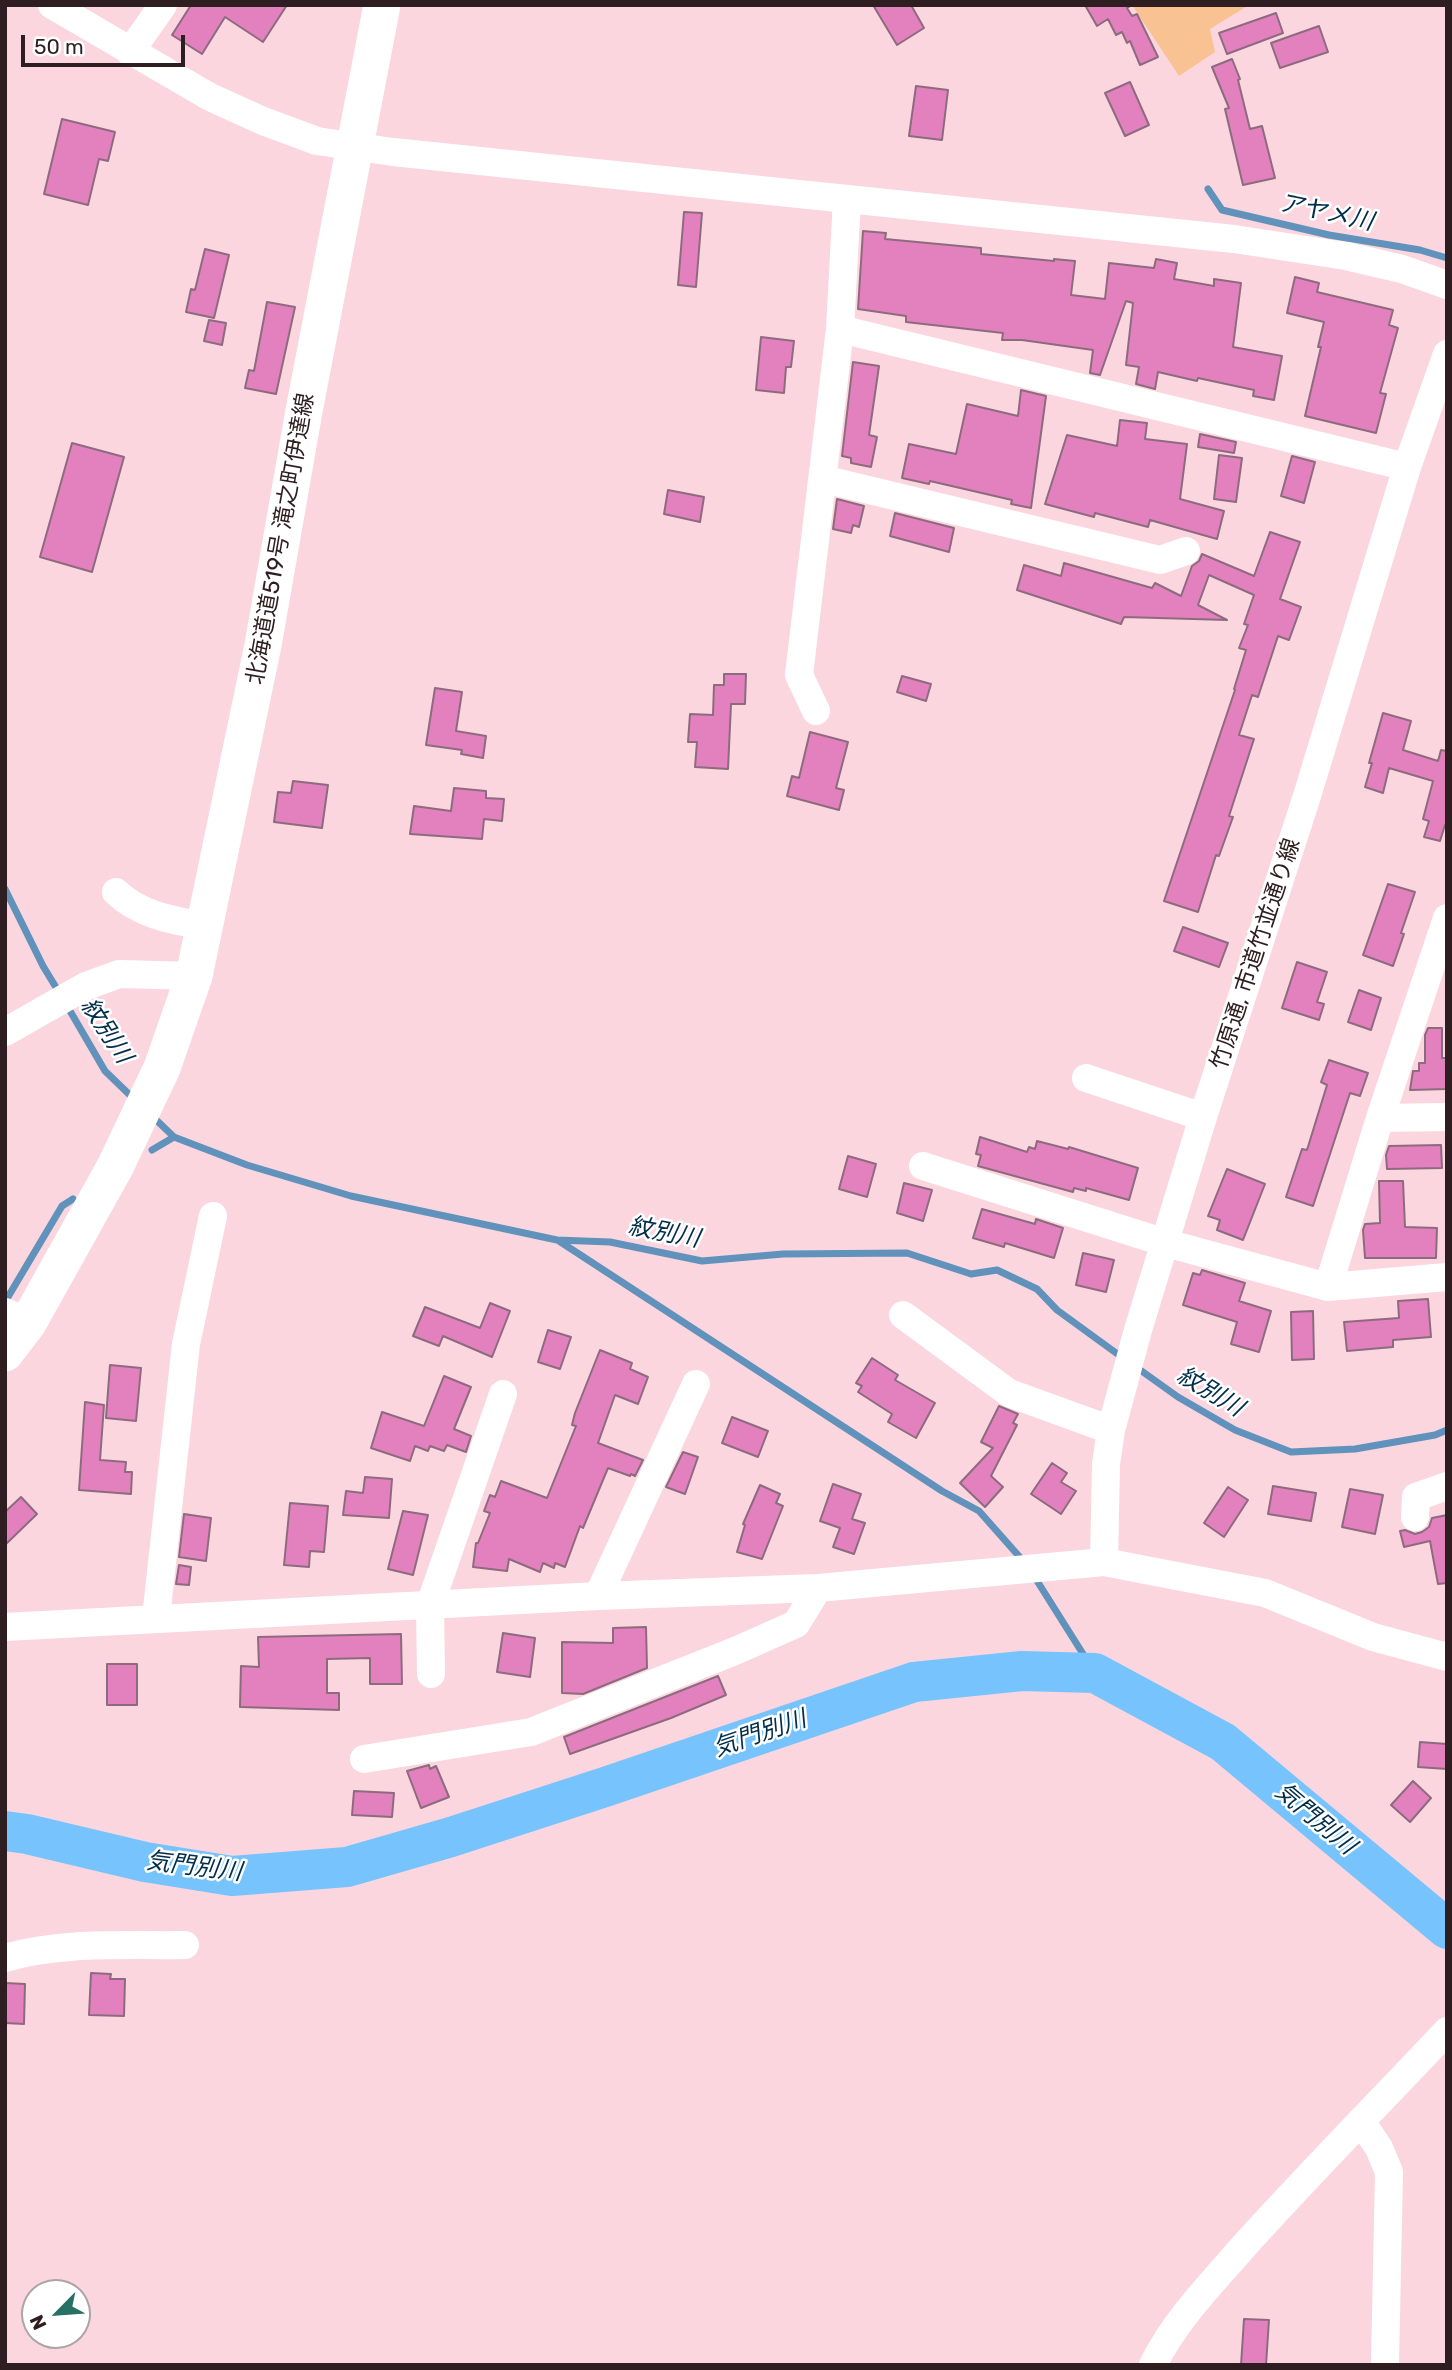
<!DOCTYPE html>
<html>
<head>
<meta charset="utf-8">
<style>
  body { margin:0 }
  #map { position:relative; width:1452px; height:2370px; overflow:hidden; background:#fbd6df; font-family:Rubik,sans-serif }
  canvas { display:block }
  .frame { position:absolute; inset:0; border:7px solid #2e1e22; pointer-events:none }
  .north { position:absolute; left:21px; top:2279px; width:70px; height:70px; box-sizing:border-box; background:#fff; border:2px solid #aba5a7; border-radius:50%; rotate:245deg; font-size:19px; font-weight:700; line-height:28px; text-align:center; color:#2e1e22 }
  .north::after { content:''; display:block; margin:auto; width:24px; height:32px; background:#286f65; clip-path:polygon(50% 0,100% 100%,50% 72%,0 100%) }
  .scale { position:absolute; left:21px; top:35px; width:164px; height:32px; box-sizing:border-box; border:4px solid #2e1e22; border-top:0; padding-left:9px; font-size:21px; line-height:24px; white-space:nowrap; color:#2e1e22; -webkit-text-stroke:5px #fff; paint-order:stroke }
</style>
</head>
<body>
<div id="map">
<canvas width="1452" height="2370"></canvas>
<div class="frame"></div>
<div class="north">N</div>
<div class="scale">50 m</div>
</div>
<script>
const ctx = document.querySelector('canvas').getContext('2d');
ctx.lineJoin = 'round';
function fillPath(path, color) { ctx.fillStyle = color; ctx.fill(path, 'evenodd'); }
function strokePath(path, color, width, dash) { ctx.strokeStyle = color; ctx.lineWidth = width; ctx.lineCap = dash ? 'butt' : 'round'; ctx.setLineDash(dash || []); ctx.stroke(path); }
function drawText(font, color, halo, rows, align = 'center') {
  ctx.font = font + ' Rubik,"Noto Sans JP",sans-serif'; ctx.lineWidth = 5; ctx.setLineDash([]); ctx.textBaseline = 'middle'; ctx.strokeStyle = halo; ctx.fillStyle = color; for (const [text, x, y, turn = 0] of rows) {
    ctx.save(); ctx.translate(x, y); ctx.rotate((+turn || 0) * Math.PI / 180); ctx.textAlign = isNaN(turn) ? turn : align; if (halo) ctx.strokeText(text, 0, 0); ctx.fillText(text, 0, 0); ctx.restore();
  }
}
const green = new Path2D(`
  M1132 5H1249L1210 29 1215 52 1179 76Z`);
const stream = new Path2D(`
  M1208 189 1222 210 1329 235 1420 250 1447 258
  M5 889 43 966 60 994
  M66 1004 105 1071 134 1099
  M150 1114 174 1137 247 1165 351 1196 557 1240 610 1242 702 1261 783 1254 907 1253 971 1274 997 1270 1037 1289 1057 1310 1123 1358
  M152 1150 174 1137
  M559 1241 942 1491 979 1511 1025 1563
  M5 1302 62 1206 73 1199
  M1136 1367 1178 1397 1235 1430 1291 1452 1355 1449 1435 1435 1447 1430
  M1034 1576 1095 1673`);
const river = new Path2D(`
  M5 1831 27 1834 145 1862 232 1876 347 1867 451 1837 605 1787 914 1682 1022 1671 1095 1673 1223 1742 1447 1929`);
const building = new Path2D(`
  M191 5H287L263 42 225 17 202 54 172 35Z
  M873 5H911L924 28 897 45Z
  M1085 5H1132L1127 8 1132 16 1137 14 1158 57 1140 65 1130 41 1127 43 1122 32 1116 35 1108 19 1097 26Z
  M1276 13 1283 33 1227 54 1219 33Z
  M1319 26 1328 52 1280 68 1271 43Z
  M1232 59 1240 79 1238 80 1250 129 1262 126 1275 178 1243 185 1225 109 1229 108 1212 67Z
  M1130 82 1149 125 1125 136 1105 93Z
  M916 86 948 90 942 140 909 136Z
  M62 119 115 132 108 161 99 159 88 205 44 194Z
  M684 212 702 213 696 287 678 285Z
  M863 231 886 233 885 239 981 248V254L1054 261V259L1075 261 1071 295 1105 299 1109 263 1154 268 1156 259 1177 263 1174 279 1214 286V279L1241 283 1233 347 1282 356 1274 400 1253 396 1254 390 1198 378 1197 381 1158 372 1155 389 1136 384 1139 367 1126 365 1133 303 1126 301 1100 375 1090 373 1093 350 1022 340H1002L1003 333 906 322V316L858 309Z
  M205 249 229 255 214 318 186 312 191 289 195 290Z
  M1295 277 1319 283 1317 292 1393 310 1389 325 1398 328 1380 393 1386 394 1376 433 1305 416 1321 347H1318L1324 322 1287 313Z
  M267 302 295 307 276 394 245 388 249 370 254 371Z
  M209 320 226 323 222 345 204 341Z
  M761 337 794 341 791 367H786L784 393 756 390Z
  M853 362 879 366 869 435 877 437 871 467 851 463V458L842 456Z
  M1021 390 1046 396 1031 508 1011 504 1012 500 930 481 929 484 902 478 909 444 956 454 967 404 1018 416Z
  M1120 420 1147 423 1145 439 1187 444 1180 499 1224 511 1217 539 1150 520 1148 527 1095 513 1094 517 1045 504 1067 435 1117 446Z
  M1200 434 1236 442 1234 453 1198 447Z
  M72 443 124 457 92 572 40 557Z
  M1219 455 1242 458 1236 502 1214 499Z
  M1292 456 1315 462 1304 503 1281 496Z
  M668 490 704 497 700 522 664 514Z
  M837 499 864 506 859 527 853 525 851 533 833 529Z
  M895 513 954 528 949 552 890 536Z
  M1270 532 1300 542 1280 599 1301 607 1289 640 1278 636 1258 697 1252 695 1239 735 1254 739 1229 816 1233 817 1219 856 1216 855 1198 912 1164 901 1235 690 1234 689 1246 650 1239 648 1248 625 1244 624 1254 595 1209 575 1198 605 1227 620 1124 617 1121 624 1017 590 1024 565 1061 576 1064 563 1152 588 1155 583 1181 596 1192 566 1199 561 1202 554 1254 576Z
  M724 674H746L745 704H731L728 769 695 767 697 742H688L690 714 713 715 714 685H724Z
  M902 676 931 684 926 701 897 692Z
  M435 688 462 692 456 731 486 736 483 758 461 754 462 750 426 745Z
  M1383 713 1411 721 1403 750 1438 761 1441 750 1447 751V826L1445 825 1440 841 1424 837 1429 821 1423 819 1433 781 1389 768 1383 793 1365 787 1372 763H1369Z
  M810 732 848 742 836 788 844 790 839 810 787 796 792 776 799 778Z
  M293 781 328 785 322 828 274 822 278 792 291 793Z
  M454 788 486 791V798L504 799 502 821 484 819 482 839 410 834 414 806 451 811Z
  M1388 884 1415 892 1401 933 1404 934 1393 966 1363 955Z
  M1183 927 1228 943 1219 967 1174 951Z
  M1297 962 1327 972 1317 1002 1324 1004 1319 1020 1282 1008Z
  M1359 990 1381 998 1371 1030 1348 1022Z
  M1428 1028H1442V1058H1447V1089L1410 1090 1413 1071H1419V1063H1425V1035Z
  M1329 1060 1368 1073 1360 1096 1350 1093 1313 1206 1286 1197 1302 1149 1307 1150 1327 1085 1321 1082Z
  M980 1137 1027 1152 1029 1147 1035 1149 1037 1141 1068 1149 1069 1147 1138 1168 1129 1200 1086 1188V1191L1074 1188 1073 1192 978 1166 981 1155 976 1154Z
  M1441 1145 1442 1168 1387 1169 1386 1155 1389 1146Z
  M848 1156 876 1164 867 1197 839 1189Z
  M1227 1169 1265 1184 1243 1240 1217 1230 1220 1220 1208 1216Z
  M1379 1181H1403L1405 1227 1437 1228 1436 1258H1365L1363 1230 1365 1224 1380 1223Z
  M904 1183 932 1190 923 1221 897 1213Z
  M982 1209 1035 1224 1036 1219 1063 1228 1054 1258 1005 1243 1004 1247 973 1238Z
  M1083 1253 1114 1260 1106 1292 1076 1285Z
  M1202 1270 1245 1283 1239 1301 1271 1311 1259 1352 1231 1344 1237 1322 1183 1305 1193 1273 1200 1275Z
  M1428 1299 1431 1337 1393 1340V1347L1347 1351 1344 1322 1399 1318 1398 1301Z
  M490 1303 510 1311 492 1357 443 1336 439 1346 413 1336 425 1307 480 1328Z
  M1313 1311 1314 1359 1292 1360 1291 1312Z
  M548 1330 571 1337 560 1369 538 1362Z
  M600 1350 632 1363 630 1369 648 1377 638 1404 615 1395 598 1443 643 1460 635 1476 631 1474 630 1476 608 1468 583 1528 580 1526 565 1567 555 1563 554 1568 543 1563 540 1572 509 1559 507 1571 473 1567 476 1543H478L490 1513 484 1511 490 1495 495 1497 501 1481 547 1498 576 1426 572 1425 575 1413Z
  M872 1358 898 1375 895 1380 935 1403 916 1438 888 1422 892 1414 858 1392 862 1386 856 1383Z
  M110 1365 141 1368 136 1421 106 1418Z
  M444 1376 471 1387 454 1429 471 1436 466 1452 447 1445 444 1451 430 1446 428 1451 415 1446 410 1461 371 1448 382 1412 424 1426Z
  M85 1402 104 1405 100 1460 126 1462 125 1472H132L131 1494 79 1490Z
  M999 1406 1018 1414 1013 1423 1017 1425 991 1476 1003 1487 985 1507 960 1483 993 1448 981 1442Z
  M732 1417 768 1431 758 1457 722 1443Z
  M683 1452 698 1457 685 1494 666 1487Z
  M1052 1463 1067 1473 1061 1482 1076 1491 1061 1514 1031 1494Z
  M365 1477 392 1479 389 1518 343 1515 346 1491 363 1493Z
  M833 1484 861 1494 852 1519 865 1523 854 1554 833 1547 840 1528 820 1521Z
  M760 1485 780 1494 776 1503 783 1506 762 1559 737 1552 745 1525 743 1524Z
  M1273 1486 1316 1493 1311 1521 1268 1514Z
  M1228 1487 1248 1500 1224 1537 1204 1523Z
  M1350 1489 1383 1495 1375 1534 1342 1527Z
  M21 1497 37 1514 5 1545V1512Z
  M290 1503 328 1506 324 1552 310 1551 309 1567 284 1565Z
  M403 1511 428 1515 413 1575 388 1569Z
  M184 1514 211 1518 206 1561 179 1557Z
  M1447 1515V1583L1438 1584 1430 1541 1404 1547 1400 1531 1405 1530 1415 1534 1422 1532 1429 1527 1432 1518Z
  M179 1565 191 1567 189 1585 176 1584Z
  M646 1627 647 1668 583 1694 562 1693V1642L613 1643V1628Z
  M503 1633 535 1638 530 1677 497 1672Z
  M401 1634 402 1684H370V1658L327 1659V1693H339V1710L240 1707 241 1666 259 1667 258 1637Z
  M107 1664H137V1705H107Z
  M718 1676 726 1695 671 1718 570 1754 564 1737Z
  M1420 1742 1447 1744V1769L1418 1767Z
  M429 1765 430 1769 436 1766 449 1797 421 1808 407 1771Z
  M1413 1781 1431 1798 1410 1822 1391 1805Z
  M354 1791 394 1793 392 1817 352 1815Z
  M91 1973 111 1974 110 1979H125L124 2016 89 2015Z
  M5 1983 25 1984 24 2024 5 2023Z
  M1244 2319 1269 2320 1266 2365H1241Z`);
const minor = new Path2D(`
  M52 5 210 97 263 121 317 141 393 152 1234 239 1346 256 1402 269 1447 285
  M130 52 163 5
  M840 329 1407 467
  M823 479 1160 560 1186 551
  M816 711 799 675 840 329 847 199
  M116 892C140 915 172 920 204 926
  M5 1032 86 986 119 974 194 976
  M1086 1078 1203 1117
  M1380 1118 1447 1117
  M923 1166 1166 1243 1328 1287 1447 1277
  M1328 1287 1380 1118 1447 918
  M5 1312 28 1323
  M903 1315 1009 1393 1111 1430
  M1415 1517 1416 1497 1447 1486
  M1104 1562 1106 1464 1111 1430 1138 1330 1203 1117 1307 796 1407 467 1447 354
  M598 1596 696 1384
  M156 1618 186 1344 213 1216
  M5 1627 598 1596 818 1588 1104 1562 1265 1593 1373 1637 1447 1657
  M431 1674 430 1605 503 1394
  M364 1759 531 1732 735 1651 796 1624 818 1588
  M5 1958C63 1941 126 1946 185 1945
  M1361 2121 1379 2148 1389 2172 1385 2365
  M1153 2365C1175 2320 1212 2283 1244 2246 1310 2173 1379 2103 1447 2031`);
const major = new Path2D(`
  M5 1353 28 1323 115 1167 162 1068 194 976 263 645 304 411 382 5`);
const streetNames = [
  ["北海道道519号 滝之町伊達線",281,539,-80],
  ["竹原通, 市道竹並通り線",1256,954,-72]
];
const waterNames = [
  ["アヤメ川",1326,213,12],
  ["紋別川",106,1031,57],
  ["紋別川",664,1233,11],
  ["紋別川",1210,1392,31],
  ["気門別川",760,1734,-19],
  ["気門別川",1315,1819,40],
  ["気門別川",194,1867,7]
];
fillPath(green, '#f9c292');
strokePath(stream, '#6092bb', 7);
strokePath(river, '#76c3fd', 40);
fillPath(building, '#e381bf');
strokePath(building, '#8d6b7f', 2);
strokePath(minor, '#fff', 28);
strokePath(major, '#fff', 37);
drawText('23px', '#2e1e22', '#fff', streetNames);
drawText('italic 24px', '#012e4a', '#fff', waterNames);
</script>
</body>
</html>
